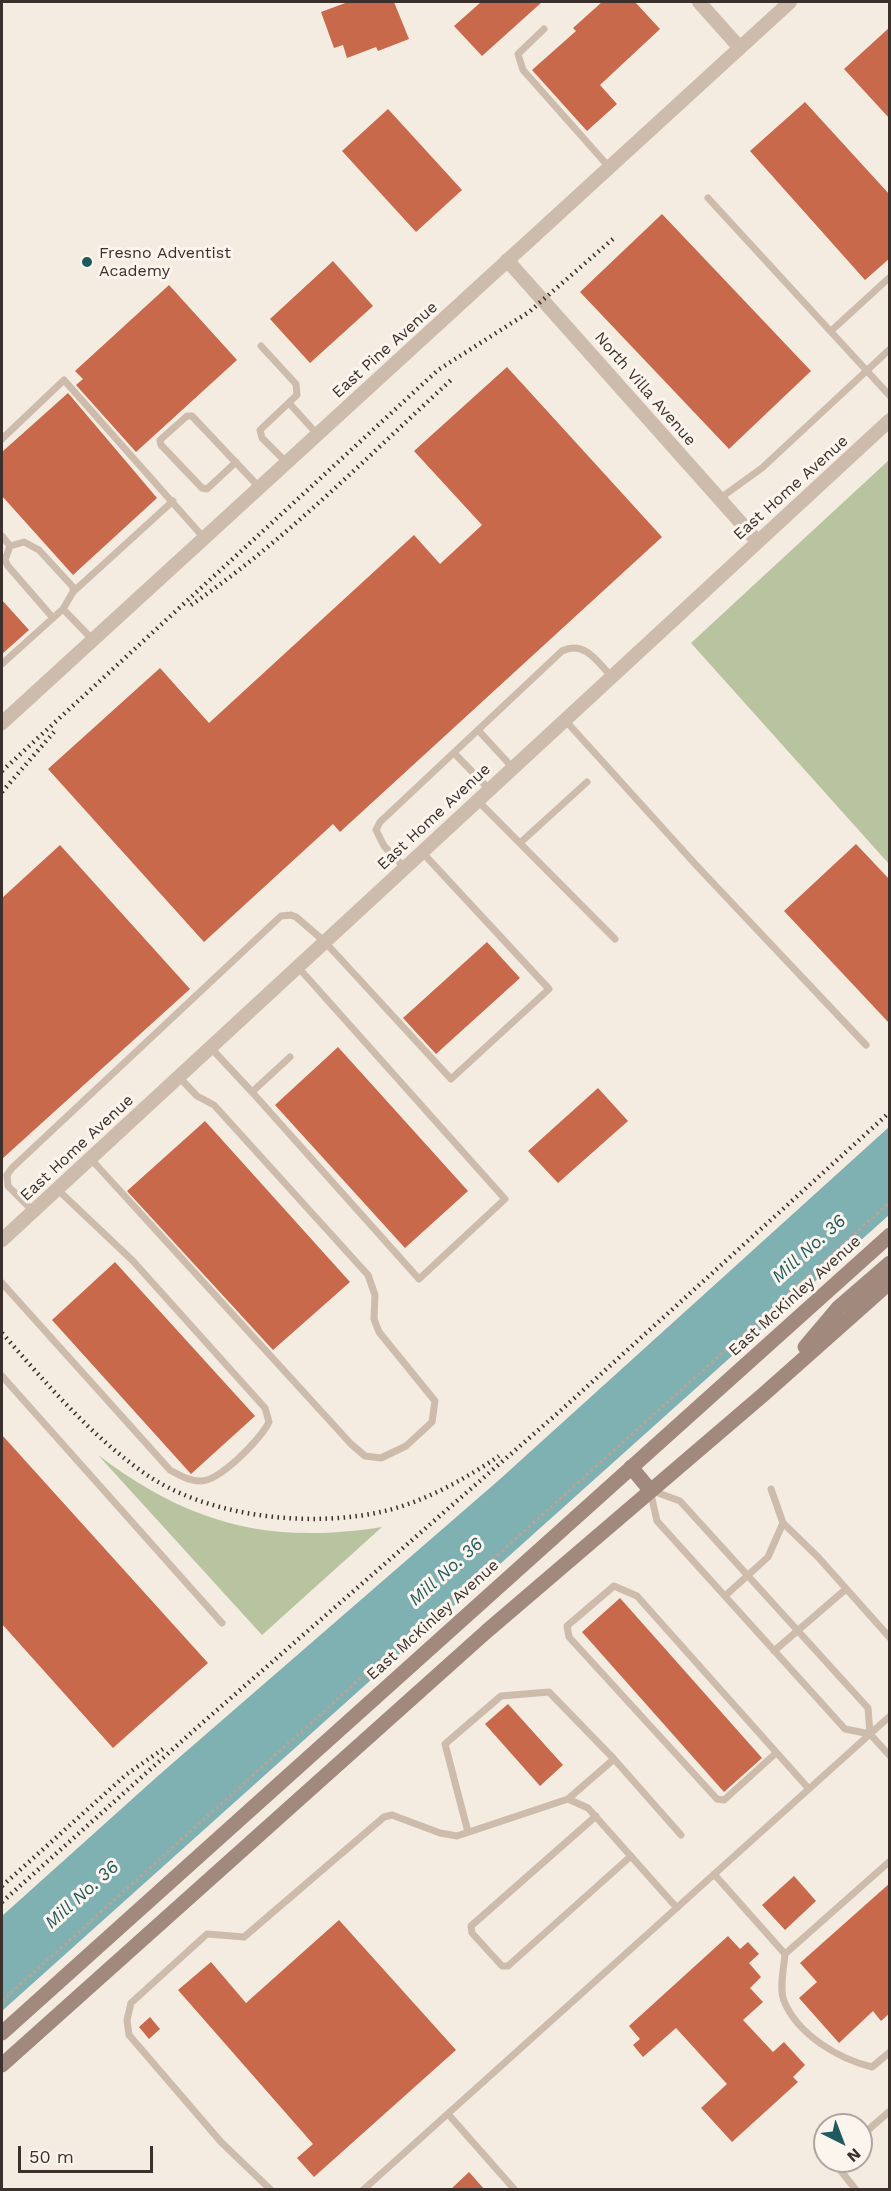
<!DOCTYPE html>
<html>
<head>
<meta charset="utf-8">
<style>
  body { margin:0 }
  #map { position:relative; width:891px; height:2191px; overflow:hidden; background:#f4ebe1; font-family:"Work Sans",sans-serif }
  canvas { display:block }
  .frame { position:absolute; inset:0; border:3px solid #3b302b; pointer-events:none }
  .north { position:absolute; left:813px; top:2113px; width:60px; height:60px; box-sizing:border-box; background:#fbf5ee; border:2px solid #aea6a0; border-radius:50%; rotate:138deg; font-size:16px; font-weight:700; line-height:24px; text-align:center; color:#3b302b }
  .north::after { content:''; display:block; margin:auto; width:21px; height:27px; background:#1f5a5e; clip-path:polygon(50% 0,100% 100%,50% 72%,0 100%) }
  .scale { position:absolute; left:18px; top:2146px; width:135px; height:27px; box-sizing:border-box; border:3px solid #3b302b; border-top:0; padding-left:8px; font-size:18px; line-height:21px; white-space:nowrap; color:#3b302b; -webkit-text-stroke:4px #fbf5ee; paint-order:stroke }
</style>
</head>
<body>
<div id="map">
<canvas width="891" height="2191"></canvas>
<div class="frame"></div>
<div class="north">N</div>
<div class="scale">50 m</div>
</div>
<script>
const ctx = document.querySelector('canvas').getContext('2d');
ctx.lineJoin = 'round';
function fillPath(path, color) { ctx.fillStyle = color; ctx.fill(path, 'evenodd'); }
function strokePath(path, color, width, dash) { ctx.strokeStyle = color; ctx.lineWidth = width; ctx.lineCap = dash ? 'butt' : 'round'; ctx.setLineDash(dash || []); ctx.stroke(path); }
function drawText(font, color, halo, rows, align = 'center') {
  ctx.font = font + ' "Work Sans",sans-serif'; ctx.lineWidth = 6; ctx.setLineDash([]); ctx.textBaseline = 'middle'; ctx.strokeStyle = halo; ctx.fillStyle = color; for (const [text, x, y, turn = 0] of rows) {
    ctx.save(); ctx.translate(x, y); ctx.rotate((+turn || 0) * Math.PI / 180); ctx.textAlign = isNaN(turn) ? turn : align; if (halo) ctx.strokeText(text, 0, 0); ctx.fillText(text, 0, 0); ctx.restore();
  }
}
const green = new Path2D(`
  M889 460V864L691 643Z
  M98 1455C189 1524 269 1545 382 1527L262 1635Z`);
const water = new Path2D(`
  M889 1127V1215L2 2011V1916L159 1775 499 1480Z`);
const building = new Path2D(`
  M348 2H394L409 39 378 51 376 47 347 58 343 45 334 48 321 12Z
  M481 2H542L482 56 454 26Z
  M602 2H635L660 29 600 85 617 104 587 131 532 70 576 31 573 28Z
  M890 27V119L844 69Z
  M805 102 890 195V258L865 280 750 151Z
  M388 109 462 190 416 232 342 151Z
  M662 214 811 371 729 449 580 292Z
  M333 261 373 306 310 363 270 319Z
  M169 285 237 360 136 452 76 385 83 379 75 371Z
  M507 367 662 537 340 832 333 824 204 942 48 769 160 668 209 723 414 535 440 564 482 525 414 451Z
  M68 393 157 498 73 575 2 496V452Z
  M2 600 29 630 2 654Z
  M856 844 890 880V1024L784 911Z
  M60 845 190 989 2 1159V898Z
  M487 942 520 978 436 1054 403 1018Z
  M338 1047 468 1191 405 1248 275 1105Z
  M598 1088 628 1121 558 1183 528 1151Z
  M205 1121 350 1282 273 1350 127 1191Z
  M115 1262 255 1416 191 1474 52 1320Z
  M2 1435 208 1663 113 1748 2 1624Z
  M620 1598 762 1758 724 1792 582 1632Z
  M508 1704 563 1765 540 1786 485 1724Z
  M794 1876 816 1901 785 1930 762 1905Z
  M890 1883V2013L881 2021 873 2011 839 2043 799 1998 817 1982 800 1963Z
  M339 1920 456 2050 314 2177 297 2158 313 2144 178 1990 211 1962 246 2003Z
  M728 1936 740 1949 748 1942 759 1954 749 1963 761 1977 750 1988 763 2002 743 2020 773 2052 784 2042 805 2065 793 2077 798 2082 732 2142 701 2108 727 2084 676 2028 643 2057 633 2045 640 2039 629 2026Z
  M150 2017 160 2029 149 2039 139 2027Z
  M469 2172 485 2190H450Z`);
const path = new Path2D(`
  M2 2001 890 1202`);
const lane = new Path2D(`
  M544 29 518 54 523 70 609 167
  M708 198 890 396
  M831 331 890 277
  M261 346 296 384 297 395 260 430 262 438 286 462
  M289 403 317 434
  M2 439 64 380 204 538
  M236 462 207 489 202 488 161 445 160 440 187 416H192L259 487
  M719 499 762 468 890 349
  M2 536 10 546
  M73 592V587L39 550 24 542 10 546 5 560 8 566 53 618 63 609 73 592 173 501
  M63 609 92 639
  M2 664 53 618
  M564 719 696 865 866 1045
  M478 730 512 767
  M454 753 489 789
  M477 800 615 939
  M520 843 587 782
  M404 867 384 846 376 830 380 822 562 651C584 640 597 661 611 676
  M210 1047 252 1092 290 1057
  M252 1092 419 1279 505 1199 297 966
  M90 1158 351 1444 365 1456 381 1458 406 1446 432 1422 435 1401 379 1332 374 1319 375 1295 368 1275 214 1105 197 1096 178 1076
  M33 1211 8 1186 7 1175 12 1168 281 916 291 915 296 917 324 941 451 1079 549 989 421 851
  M2 1283 170 1470C179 1475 189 1481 200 1481 219 1482 261 1439 269 1422L265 1408 133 1261 57 1189
  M2 1376 222 1623
  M771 1489 783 1523 818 1557 890 1638
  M650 1490 680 1501 868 1708 870 1734 845 1729 657 1521Z
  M725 1596 768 1557 783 1523
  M774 1651 846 1589
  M870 1734 890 1756
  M776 1753 724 1800 717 1799 569 1637 567 1626 614 1586 637 1596 809 1789
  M568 1799 614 1759 681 1835
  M596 1816 471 1926 472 1933 502 1966H508L631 1856
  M468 1832 445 1744 501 1696 549 1692 614 1759
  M714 1874 785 1954 890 1861
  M785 1954C784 1967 779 1989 784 2001 798 2035 839 2059 872 2067L890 2052
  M448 2114 515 2190
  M861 2136 890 2111
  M833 2161 856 2190
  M271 2190 221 2142 129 2035 127 2020 131 2003 207 1934 244 1937 384 1817 392 1815 440 1833 457 1836 568 1799 588 1808 677 1908
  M363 2190 890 1716`);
const street = new Path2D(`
  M699 2 740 48
  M507 260 757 541
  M2 723 790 2
  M2 1240 890 420`);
const secondary = new Path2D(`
  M805 1347 838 1308 890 1263
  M631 1467 650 1490
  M2 2033 890 1235
  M2 2065 487 1631 764 1394 890 1282`);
const rail = new Path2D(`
  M191 605C286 540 366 458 451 380
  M2 771 438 370 529 312 614 238
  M2 792 54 732
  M2 1333C46 1383 89 1434 144 1473 208 1518 314 1529 389 1510 427 1500 467 1478 499 1456
  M2 1886 127 1774 163 1749
  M2 1902 201 1724 559 1412 890 1112`);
const markers = [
  [87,262,6,"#1f5a5e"]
];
const poiNames = [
  ["Fresno Adventist",99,253],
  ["Academy",99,271]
];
const streetNames = [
  ["East Pine Avenue",385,350,-42],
  ["North Villa Avenue",645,389,49],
  ["East Home Avenue",791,488,-42],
  ["East Home Avenue",434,817,-43],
  ["East Home Avenue",77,1148,-43],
  ["East McKinley Avenue",795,1296,-42],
  ["East McKinley Avenue",433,1620,-42]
];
const waterNames = [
  ["Mill No. 36",809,1249,-42],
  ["Mill No. 36",446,1572,-42],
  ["Mill No. 36",82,1895,-42]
];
fillPath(green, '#b8c4a0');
fillPath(water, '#7fb0b2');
fillPath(building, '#c8694b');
strokePath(path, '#b9a596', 3, [3, 3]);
strokePath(lane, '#cdbbac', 7);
strokePath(street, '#cdbbac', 14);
strokePath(secondary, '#a18a7d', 15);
strokePath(rail, '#3b302b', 4.5, [1.5, 4.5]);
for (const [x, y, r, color] of markers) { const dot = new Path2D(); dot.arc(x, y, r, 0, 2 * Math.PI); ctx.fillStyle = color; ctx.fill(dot); strokePath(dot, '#fbf5ee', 2); }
drawText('16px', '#3b302b', '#fbf5ee', poiNames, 'left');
drawText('16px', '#3b302b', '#fbf5ee', streetNames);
drawText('italic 18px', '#1f5a5e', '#fbf5ee', waterNames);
</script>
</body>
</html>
